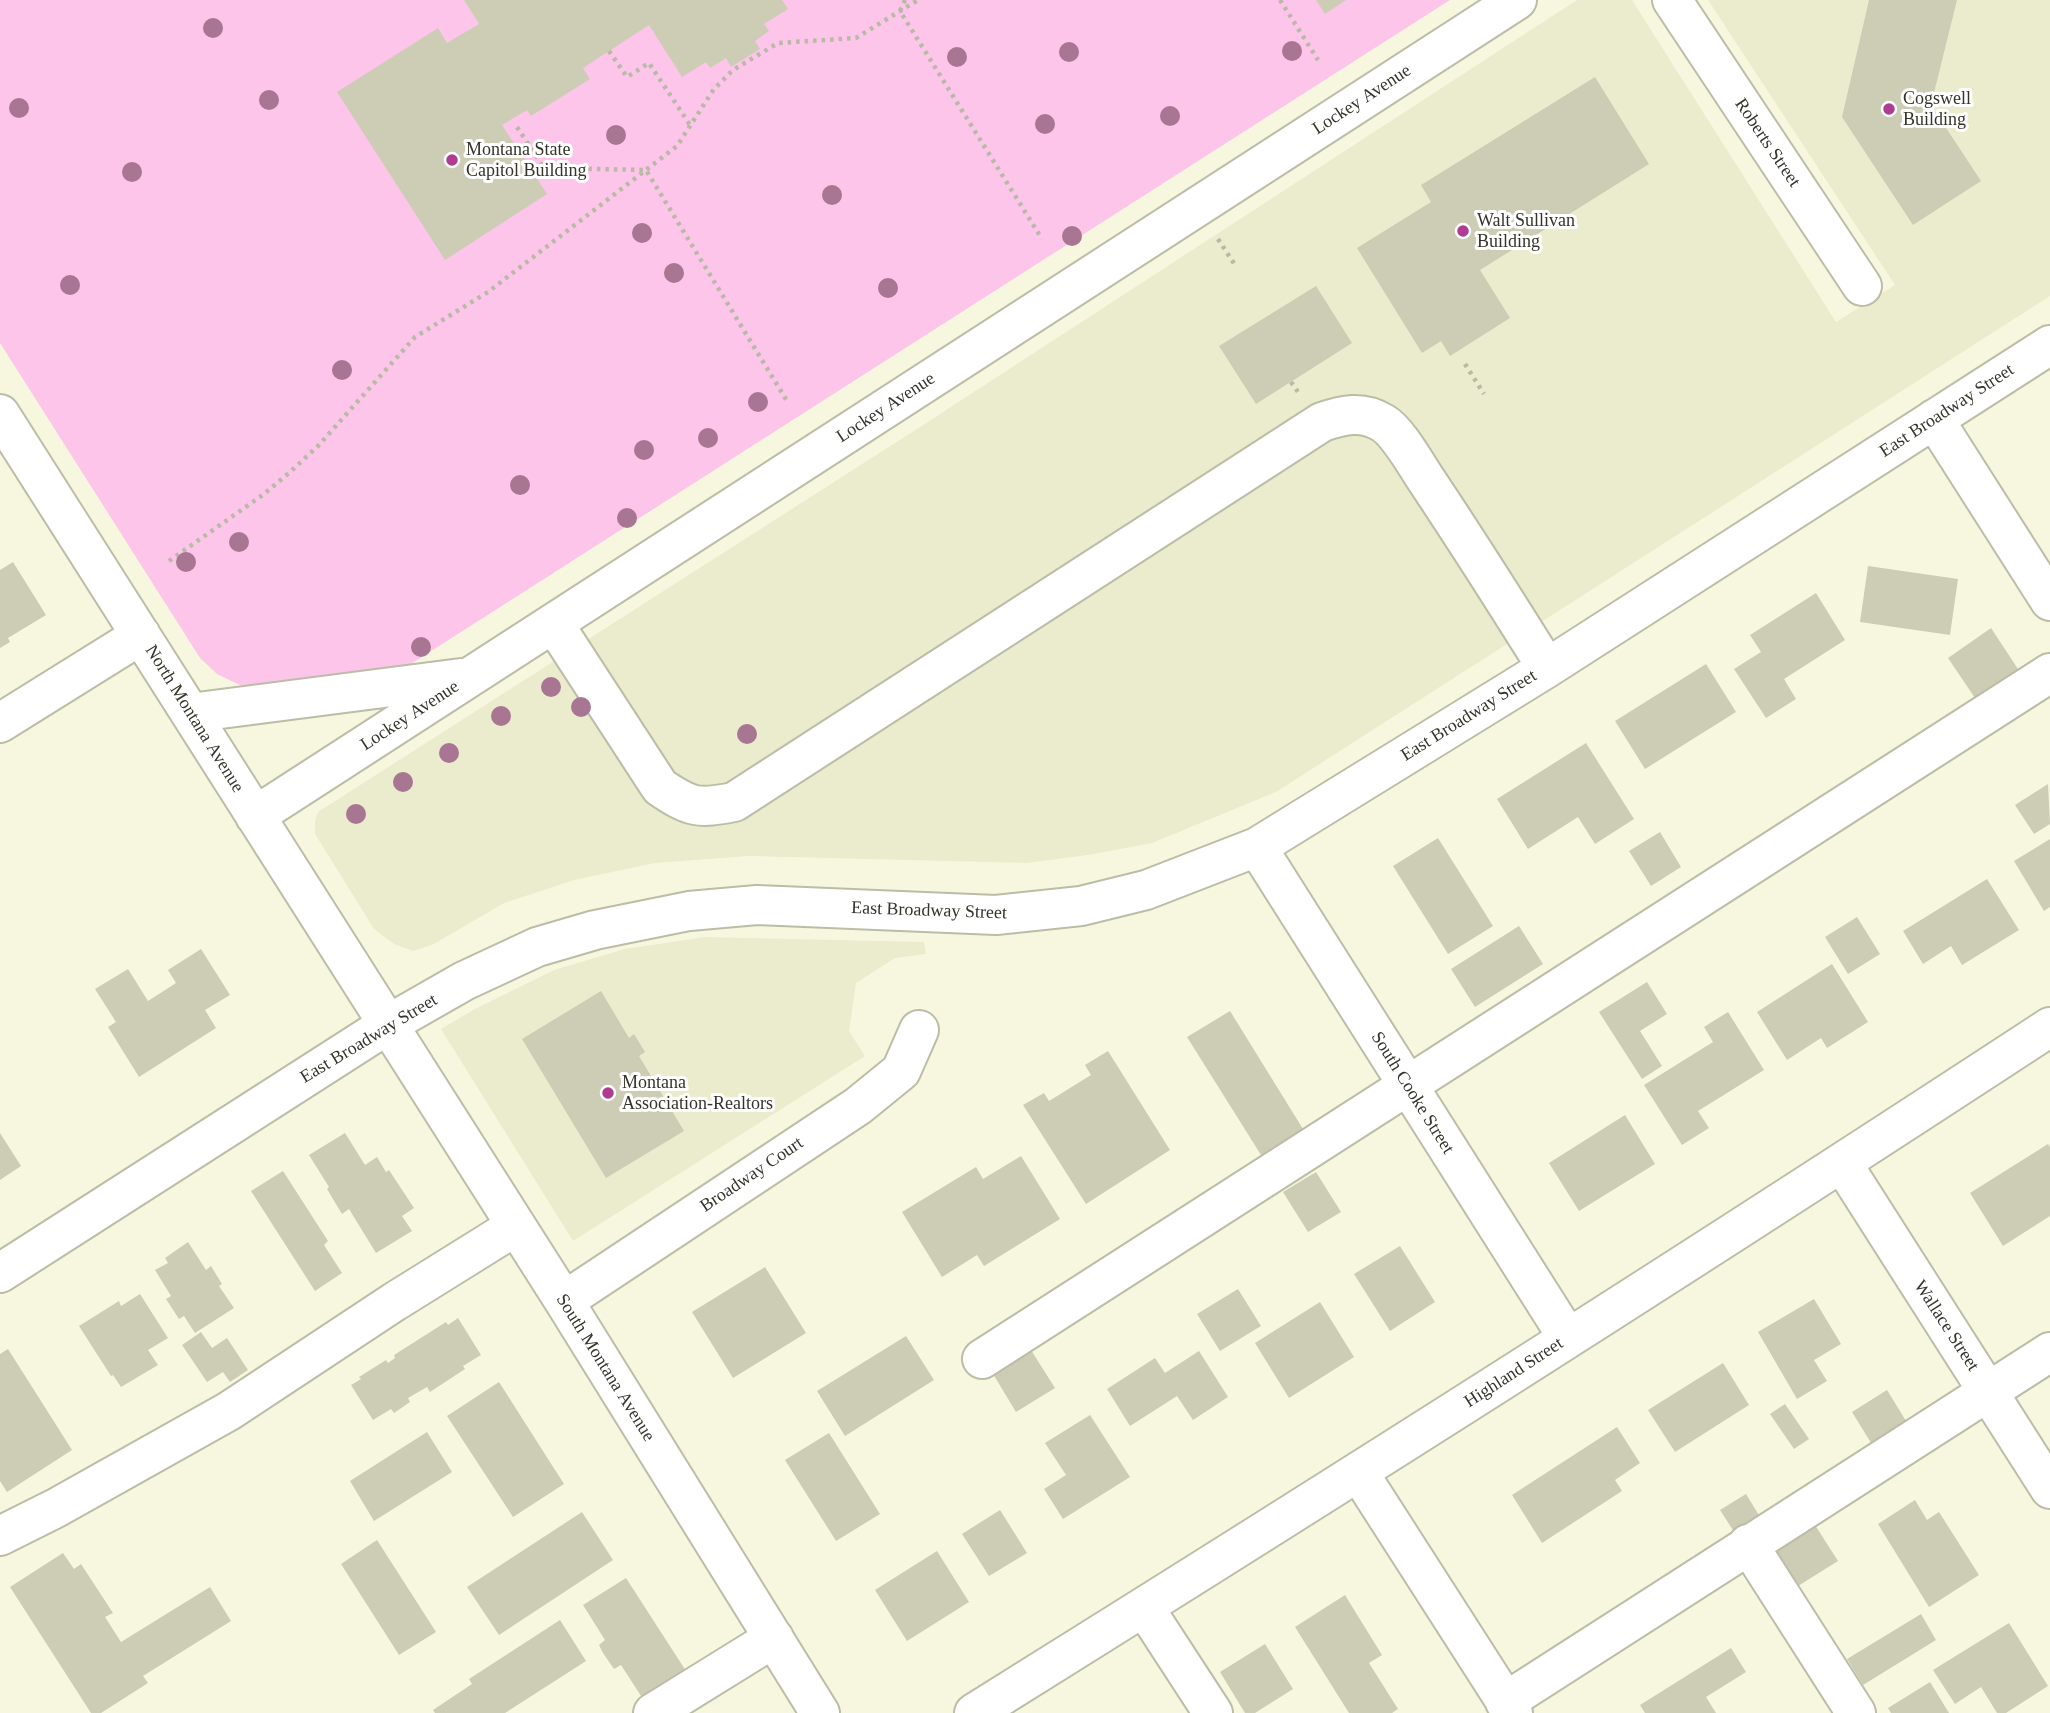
<!DOCTYPE html>
<html>
<head>
<meta charset="utf-8">
<style>
  body { margin:0 }
  canvas { display:block; background:#f7f7df }
</style>
</head>
<body>
<canvas width="2050" height="1713"></canvas>
<script>
const ctx = document.querySelector('canvas').getContext('2d');
ctx.lineJoin = 'round';
function fillPath(path, color) { ctx.fillStyle = color; ctx.fill(path, 'evenodd'); }
function strokePath(path, color, width, dash) { ctx.strokeStyle = color; ctx.lineWidth = width; ctx.lineCap = dash ? 'butt' : 'round'; ctx.setLineDash(dash || []); ctx.stroke(path); }
function drawText(font, color, halo, rows, align = 'center') {
  ctx.font = font + ' Georgia,serif'; ctx.lineWidth = 6; ctx.setLineDash([]); ctx.textBaseline = 'middle'; ctx.strokeStyle = halo; ctx.fillStyle = color; for (const [text, x, y, turn = 0] of rows) {
    ctx.save(); ctx.translate(x, y); ctx.rotate((+turn || 0) * Math.PI / 180); ctx.textAlign = isNaN(turn) ? turn : align; if (halo) ctx.strokeText(text, 0, 0); ctx.fillText(text, 0, 0); ctx.restore();
  }
}
const built = new Path2D(`
  M1577 0H1632L1836 322 1895 285 1708 0H2050V296L1276 792 1152 843 1088 855 1027 863 749 856 655 863 574 880 504 903 434 944 413 951 394 944 374 929 315 834V821L318 812 920 427Z
  M705 937 924 942 926 954 895 958 856 983 849 1031 865 1056 573 1241 441 1029 473 1010 554 970 625 949Z`);
const green = new Path2D(`
  M0 0H1450L400 671 248 689 217 674 200 658 0 343Z`);
const building = new Path2D(`
  M464 0H782L788 9 764 24 769 31 755 41 760 49 731 67 726 58 710 68 706 62 682 77 649 25 583 68 590 79 531 116 527 110 502 125 547 194 445 260 337 92 438 28 447 43 479 24Z
  M1316 0H1346L1325 14Z
  M1869 0H1957L1931 105 1981 181 1913 225 1842 117Z
  M1595 77 1649 164 1480 270 1510 318 1450 356 1441 341 1422 353 1357 248 1431 202 1421 185Z
  M1316 286 1352 343 1256 404 1219 346Z
  M13 562 46 615 8 638 10 642 0 648V570Z
  M1868 566 1958 579 1950 635 1860 622Z
  M1816 593 1845 640 1784 679 1796 699 1766 718 1734 669 1761 652 1750 635Z
  M1991 628 2018 669 1975 698 1948 658Z
  M1706 664 1736 712 1645 769 1615 721Z
  M1586 743 1634 819 1595 844 1578 817 1528 849 1497 799Z
  M2048 784 2050 824 2034 834 2015 805Z
  M1660 832 1681 867 1651 886 1629 851Z
  M1438 838 1493 926 1448 954 1393 866Z
  M2050 839V907L2044 911 2014 861Z
  M1987 879 2019 930 1962 965 1951 946 1923 964 1903 931Z
  M1857 917 1880 954 1848 974 1825 937Z
  M1519 926 1543 964 1475 1007 1451 969Z
  M201 949 230 995 205 1010 216 1028 139 1077 108 1027 116 1022 95 989 128 969 148 1001 176 983 168 970Z
  M1832 964 1868 1022 1827 1048 1821 1038 1787 1060 1757 1012Z
  M1647 982 1667 1014 1640 1031 1662 1066 1642 1079 1599 1012Z
  M601 991 629 1038 634 1034 645 1052 639 1056 684 1131 606 1178 522 1039Z
  M1230 1011 1303 1129 1261 1155 1187 1037Z
  M1728 1012 1764 1070 1698 1111 1709 1128 1682 1145 1644 1085 1713 1042 1704 1027Z
  M1108 1051 1170 1150 1086 1204 1023 1105 1044 1093 1049 1101 1091 1075 1085 1065Z
  M1625 1115 1655 1164 1579 1211 1549 1163Z
  M0 1133 21 1166 0 1180Z
  M345 1133 365 1165 377 1157 386 1172 389 1170 414 1208 402 1216 412 1231 376 1253 349 1209 342 1214 327 1189 329 1187 309 1155Z
  M2048 1144 2050 1147V1216L2003 1246 1970 1193Z
  M1021 1156 1060 1219 984 1266 977 1255 942 1277 902 1212 976 1167 983 1179Z
  M283 1171 328 1241 324 1245 342 1273 315 1291 251 1191Z
  M1316 1172 1341 1212 1308 1232 1283 1192Z
  M188 1242 206 1270 211 1266 222 1284 219 1286 234 1308 195 1333 184 1316 179 1319 166 1299 171 1296 155 1270 168 1263 165 1258Z
  M1400 1246 1435 1302 1390 1331 1354 1274Z
  M765 1267 806 1333 733 1378 692 1312Z
  M1238 1289 1261 1326 1220 1351 1197 1314Z
  M140 1294 168 1338 148 1350 158 1365 121 1387 113 1375 111 1376 79 1326 119 1301 121 1306Z
  M1814 1299 1841 1344 1814 1360 1827 1381 1797 1399 1758 1332Z
  M1320 1302 1354 1357 1289 1398 1255 1343Z
  M458 1318 481 1355 463 1366 465 1369 430 1392 427 1387 408 1398 410 1402 394 1413 391 1409 373 1420 351 1385 361 1379 359 1377 386 1360 388 1363 395 1358 394 1355 446 1322 448 1325Z
  M201 1332 212 1348 227 1338 248 1370 230 1382 223 1372 207 1382 182 1345Z
  M906 1336 934 1380 845 1436 817 1391Z
  M8 1349 72 1450 7 1492 0 1481V1354Z
  M1031 1350 1055 1388 1016 1412 993 1374Z
  M1199 1351 1228 1397 1193 1420 1177 1396 1130 1426 1107 1389 1155 1358 1165 1373Z
  M1723 1363 1749 1405 1675 1452 1648 1410Z
  M499 1382 564 1484 513 1517 447 1416Z
  M1887 1390 1911 1429 1876 1451 1852 1412Z
  M1785 1404 1809 1439 1794 1449 1770 1414Z
  M1090 1415 1130 1477 1063 1519 1044 1489 1066 1475 1045 1443Z
  M1617 1427 1640 1463 1615 1480 1622 1491 1542 1543 1512 1495Z
  M427 1432 452 1472 374 1521 350 1481Z
  M829 1433 880 1514 836 1541 785 1460Z
  M1746 1494 1765 1525 1740 1541 1720 1510Z
  M1915 1500 1927 1520 1939 1512 1979 1575 1929 1607 1878 1524Z
  M1000 1510 1027 1553 989 1576 962 1534Z
  M582 1512 613 1560 499 1635 467 1587Z
  M1815 1525 1838 1561 1790 1591 1767 1554Z
  M377 1540 436 1632 399 1655 341 1564Z
  M937 1551 969 1602 907 1641 875 1590Z
  M63 1553 74 1569 81 1564 113 1613 105 1617 121 1642 210 1587 231 1621 143 1676 148 1683 101 1713H91L10 1587Z
  M626 1578 686 1671 643 1699 621 1665 614 1669 603 1653 599 1645 605 1640 583 1605Z
  M1345 1595 1382 1655 1369 1663 1398 1709 1392 1713H1349L1295 1627Z
  M1921 1614 1936 1640 1863 1685 1847 1659Z
  M560 1620 586 1661 505 1713H435L433 1710 472 1684 469 1679Z
  M2009 1623 2048 1686 2006 1713H1997L1981 1687 1955 1704 1933 1670Z
  M1265 1644 1293 1689 1255 1713H1245L1220 1672Z
  M1731 1648 1746 1672 1706 1697 1716 1713H1645L1640 1705Z
  M1930 1682 1949 1713H1891L1888 1708Z`);
const path = new Path2D(`
  M905 0 900 11 1042 239
  M1280 0 1318 60
  M609 51 627 77 649 63 690 125
  M517 127 544 168 646 170 787 401
  M1218 239 1235 265
  M1465 364 1484 394
  M1291 382 1298 392
  M169 561 264 494 289 473 318 446 415 337 488 292 677 146 714 89 733 70 778 43 856 38 918 0`);
const minor = new Path2D(`
  M1672 0 1862 286
  M0 414 564 1301 820 1713
  M1934 419 2050 601
  M554 624 660 787C691 808 698 809 734 802L1322 422C1343 415 1362 410 1383 423 1398 432 1415 463 1425 478 1467 541 1507 604 1547 668
  M190 713 461 678
  M0 723 141 635
  M255 816 1517 0
  M1257 847 1568 1338
  M1842 1163 2050 1489
  M0 1273 387 1025 464 981 537 947 595 930 689 911 757 905 996 915 1081 906 1146 890 1257 847 1547 668 2050 345
  M564 1301 858 1106 901 1071 919 1030
  M982 1359 2050 673
  M1359 1473 1513 1713
  M0 1536 56 1508 229 1411 394 1302 516 1226
  M1748 1544 1856 1713
  M1144 1607 1213 1713
  M1505 1702 2050 1352
  M653 1713 774 1638
  M974 1713C1335 1488 1694 1260 2050 1027`);
const trees = [
  [213,28],
  [1292,51],
  [1069,52],
  [957,57],
  [269,100],
  [19,108],
  [1170,116],
  [1045,124],
  [616,135],
  [132,172],
  [832,195],
  [642,233],
  [1072,236],
  [674,273],
  [70,285],
  [888,288],
  [342,370],
  [758,402],
  [708,438],
  [644,450],
  [520,485],
  [627,518],
  [239,542],
  [186,562],
  [421,647],
  [551,687],
  [581,707],
  [501,716],
  [747,734],
  [449,753],
  [403,782],
  [356,814]
];
const markers = [
  [1889,109,7,"#af3b93"],
  [452,160,7,"#af3b93"],
  [1463,231,7,"#af3b93"],
  [608,1093,7,"#af3b93"]
];
const poiNames = [
  ["Cogswell",1903,99],
  ["Building",1903,120],
  ["Montana State",466,150],
  ["Capitol Building",466,171],
  ["Walt Sullivan",1477,221],
  ["Building",1477,242],
  ["Montana",622,1083],
  ["Association-Realtors",622,1104]
];
const streetNames = [
  ["Lockey Avenue",1362,100,-33],
  ["Roberts Street",1767,143,56],
  ["Lockey Avenue",886,408,-33],
  ["East Broadway Street",1947,411,-33],
  ["Lockey Avenue",410,716,-33],
  ["East Broadway Street",1469,716,-32],
  ["North Montana Avenue",194,719,58],
  ["East Broadway Street",929,911,2],
  ["East Broadway Street",369,1039,-31],
  ["South Cooke Street",1412,1093,58],
  ["Broadway Court",752,1175,-34],
  ["Wallace Street",1946,1326,57],
  ["South Montana Avenue",605,1368,58],
  ["Highland Street",1514,1373,-33]
];
fillPath(built, '#ebeccd');
fillPath(green, '#fdc5ea');
fillPath(building, '#cdcdb6');
strokePath(minor, '#bcbda6', 42);
strokePath(path, '#b9b9a6', 4.5, [3.5, 5]);
strokePath(minor, '#fff', 38);
ctx.fillStyle = '#a87693';
for (const [x, y] of trees) { ctx.beginPath(); ctx.arc(x, y, 10, 0, 2 * Math.PI); ctx.fill(); }
for (const [x, y, r, color] of markers) { const dot = new Path2D(); dot.arc(x, y, r, 0, 2 * Math.PI); ctx.fillStyle = color; ctx.fill(dot); strokePath(dot, '#fff', 2.5); }
drawText('18px', '#34342b', '#fff', poiNames, 'left');
drawText('18px', '#34342b', '#fff', streetNames);
</script>
</body>
</html>
